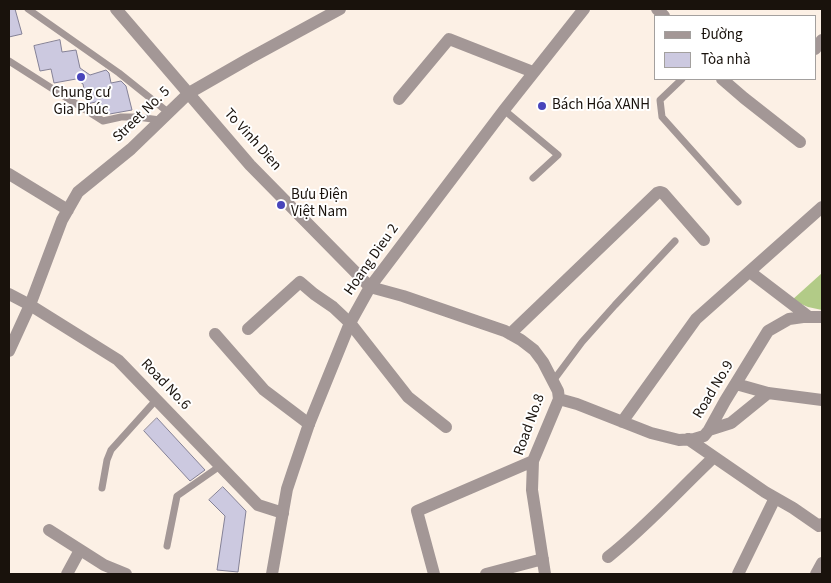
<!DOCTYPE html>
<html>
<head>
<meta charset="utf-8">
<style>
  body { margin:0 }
  #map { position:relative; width:831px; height:583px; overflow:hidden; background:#fcf0e5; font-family:"Source Sans 3",sans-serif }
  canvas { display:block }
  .frame { position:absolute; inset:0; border:10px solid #19120c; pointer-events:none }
  .legend { position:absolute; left:654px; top:15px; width:162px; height:65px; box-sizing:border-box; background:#fff; border:1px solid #a3a09e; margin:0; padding:6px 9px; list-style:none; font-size:15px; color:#19120c }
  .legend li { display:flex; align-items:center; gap:10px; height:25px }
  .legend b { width:25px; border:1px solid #a3a09e }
</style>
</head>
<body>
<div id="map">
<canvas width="831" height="583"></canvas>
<div class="frame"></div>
<ul class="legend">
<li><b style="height:6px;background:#a39796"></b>Đường</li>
<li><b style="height:14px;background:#ccc9e0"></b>Tòa nhà</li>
</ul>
</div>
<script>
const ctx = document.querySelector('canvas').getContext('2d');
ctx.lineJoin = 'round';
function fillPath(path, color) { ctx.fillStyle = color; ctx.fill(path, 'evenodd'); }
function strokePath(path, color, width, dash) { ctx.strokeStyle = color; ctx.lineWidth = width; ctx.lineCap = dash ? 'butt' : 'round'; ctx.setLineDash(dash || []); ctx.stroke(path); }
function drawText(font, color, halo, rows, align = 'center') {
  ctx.font = font + ' "Source Sans 3",sans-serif'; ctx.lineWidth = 4; ctx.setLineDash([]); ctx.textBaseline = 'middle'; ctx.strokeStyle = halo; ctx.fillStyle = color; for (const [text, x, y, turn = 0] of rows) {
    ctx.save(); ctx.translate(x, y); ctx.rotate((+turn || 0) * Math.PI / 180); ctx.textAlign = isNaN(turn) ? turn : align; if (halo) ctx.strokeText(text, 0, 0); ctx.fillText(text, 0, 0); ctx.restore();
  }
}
const green = new Path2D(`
  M822 273V310L808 307 792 300Z`);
const building = new Path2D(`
  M9 9H15L22 34 9 37Z
  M60 40 62 52 76 50 80 68 90 75 106 70 109 73 111 83 121 81 126 86 132 110 104 115 103 114 100 101 87 104 83 84 76 79 54 83 51 69 40 71 34 46Z
  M157 418 205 470 190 481 144 431Z
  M223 487 246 511 238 572 217 570 225 516 209 500Z`);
const service = new Path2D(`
  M28 9 119 73 169 113
  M9 61 103 121 121 117H137L160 120
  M682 79 660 100 662 117 738 202
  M504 110 558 155 533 178
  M553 381 582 342 615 305 675 241
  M102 488 107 460 111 450 156 400
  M167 546 177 496 220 466`);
const minor = new Path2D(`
  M657 9 664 16
  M815 49 822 40
  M722 79 744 98 800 142
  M399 99 449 39 533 72
  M9 174 68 210
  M750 272 809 317
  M370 287 403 296 505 331 521 340 534 350 543 362 558 391 559 399 533 461 532 490 545 574
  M9 294 30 305 118 360 258 505 283 513
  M248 329 300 282 314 294 333 307 350 323 408 397 446 427
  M215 334 264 390 309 424
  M510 334 657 193 660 192 663 193 704 240
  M9 351 30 305 62 220 78 192 131 149 189 93 250 58 340 9
  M736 384 768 393 822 400
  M559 399 577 404 651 433 679 440 694 439 704 436 709 430 725 401 768 331 789 319 803 317H822
  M622 422 696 319 822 207
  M709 430 731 423 768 393
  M688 439 765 492 793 508 819 526 822 524
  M49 530 104 565 126 574
  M608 557C646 527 678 491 714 457
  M67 574 80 550
  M434 574 417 511 533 461
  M486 574 543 559
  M738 574 775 498
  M816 574 822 563`);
const tertiary = new Path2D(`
  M116 9 250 165 370 287
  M272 574 287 489 293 471 309 424 350 323 370 287 504 110 584 9`);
const markers = [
  [81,77,5,"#4845bb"],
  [542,106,5,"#4845bb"],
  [281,205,5,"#4845bb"]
];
const poiNames = [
  ["Chung cư",81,94,"center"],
  ["Gia Phúc",81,111,"center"],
  ["Bách Hóa XANH",552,106],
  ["Bưu Điện",291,196],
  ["Việt Nam",291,213]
];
const streetNames = [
  ["Street No. 5",142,115,-44],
  ["To Vinh Dien",252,140,48],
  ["Hoang Dieu 2",372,260,-55],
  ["Road No.6",165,385,46],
  ["Road No.9",714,390,-59],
  ["Road No.8",530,425,-70]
];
fillPath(green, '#b2cb87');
fillPath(building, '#ccc9e0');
strokePath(building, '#848196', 1);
strokePath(service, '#a39796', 7);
strokePath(minor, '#a39796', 12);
strokePath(tertiary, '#a39796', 12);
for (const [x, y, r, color] of markers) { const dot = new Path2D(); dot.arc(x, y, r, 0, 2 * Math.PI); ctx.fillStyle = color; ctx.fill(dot); strokePath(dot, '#fff', 2); }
drawText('15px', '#19120c', '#fff', poiNames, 'left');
drawText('15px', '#19120c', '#fff', streetNames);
</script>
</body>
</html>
